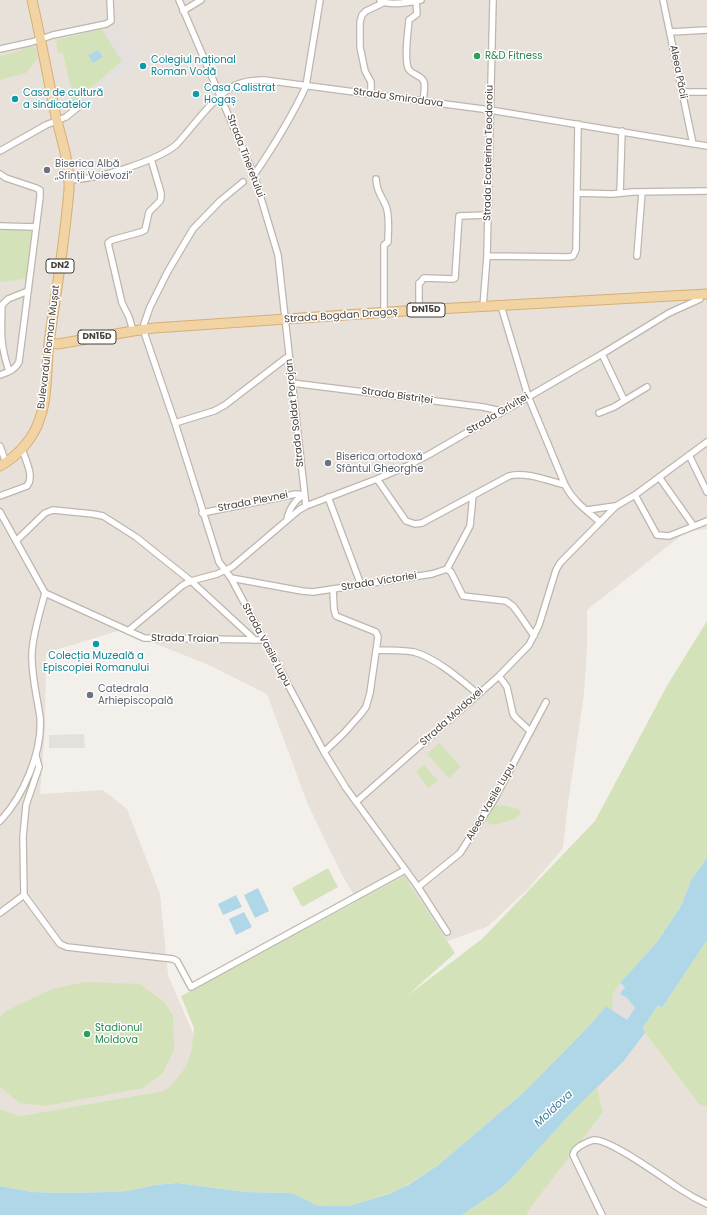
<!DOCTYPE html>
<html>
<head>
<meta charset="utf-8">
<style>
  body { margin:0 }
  canvas { display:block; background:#f3f0eb }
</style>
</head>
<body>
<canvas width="707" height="1215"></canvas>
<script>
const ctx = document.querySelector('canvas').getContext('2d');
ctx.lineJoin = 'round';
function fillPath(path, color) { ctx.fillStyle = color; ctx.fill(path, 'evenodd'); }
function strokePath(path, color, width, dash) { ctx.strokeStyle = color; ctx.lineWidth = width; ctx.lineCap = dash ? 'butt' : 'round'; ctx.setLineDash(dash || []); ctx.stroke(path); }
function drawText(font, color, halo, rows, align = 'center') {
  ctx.font = font + ' Poppins,sans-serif'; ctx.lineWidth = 3; ctx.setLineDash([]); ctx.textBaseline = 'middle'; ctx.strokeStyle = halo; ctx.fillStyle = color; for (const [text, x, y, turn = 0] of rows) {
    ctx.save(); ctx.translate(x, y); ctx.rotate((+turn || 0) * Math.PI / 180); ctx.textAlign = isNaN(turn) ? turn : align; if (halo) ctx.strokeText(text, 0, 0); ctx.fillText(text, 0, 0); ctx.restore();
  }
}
const residential = new Path2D(`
  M0 0H707V529L687 531 587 610V649L584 694 568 804 563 848 529 888 487 927 442 943 363 910 342 875 308 805 267 694 209 665 121 630 46 653 45 730 40 794 103 790 127 809 160 894 168 975 214 1082 20 1116 0 1109Z
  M645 1033 699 1104 707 1107V1215H528L526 1212 603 1112 597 1087 623 1062Z`);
const industrial = new Path2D(`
  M620 983 625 986 621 994 627 998 635 1008 627 1020 606 1006Z`);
const green = new Path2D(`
  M102 29 122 61 71 105 67 90 71 89 63 53H58L56 40Z
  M31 45 36 49 38 58 26 73 0 80V56L20 51 22 47Z
  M0 226 36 227 30 278 0 282Z
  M707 621V858L691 880 681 906 657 942 620 983 612 996 613 1010 606 1006 589 1026 522 1094 437 1166 399 1190 376 1198 349 1206H324L316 1205 288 1193 246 1192 177 1183 155 1185 128 1191 111 1192 64 1193 32 1192 0 1186V1109L20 1116 163 1091 171 1086 186 1067 192 1049 194 1028 181 996 404 876 455 953 407 996 482 939 595 821 668 684Z
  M439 743 461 767 449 778 427 754Z
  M424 765 438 781 428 788 416 771Z
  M495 805 507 806 520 810 521 813 515 819 493 825 482 820 487 813Z
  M328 868 338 887 302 907 292 888Z
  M707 940V1107L699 1104 645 1033 643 1028 658 1005 662 1008Z
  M86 982 140 984 164 1002 173 1016 174 1050 163 1073 143 1088 45 1106 20 1103 0 1087V1017L6 1011 52 989Z
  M597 1087 603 1112 527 1212 528 1215H462L499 1190 511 1179 574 1110Z`);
const parking = new Path2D(`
  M119 26 140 58 85 108 78 99 122 61 103 31Z
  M84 734 85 748H49V735Z`);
const water = new Path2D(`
  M98 50 103 57 93 63 88 55Z
  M707 858V940L662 1008 658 1005 643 1028 645 1033 623 1062 574 1110 511 1179 499 1190 462 1215H0V1186L32 1192 64 1193 111 1192 128 1191 155 1185 177 1183 246 1192 288 1193 294 1194 316 1205 324 1206H349L389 1194 408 1185 437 1166 522 1094 589 1026 606 1006 627 1020 635 1008 627 998 620 994 625 987 620 983 657 942 681 906 691 880Z
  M258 888 269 911 255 918 244 895Z
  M236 895 242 907 223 915 218 904Z
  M244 912 252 927 236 935 229 919Z`);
const minor = new Path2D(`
  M179 0 254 175 278 255 306 506
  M380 0C388 7 411 2 421 0
  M663 0 693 144
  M416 1 417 14 409 20C408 33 404 56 408 68 411 75 422 75 424 82 425 87 424 95 423 101
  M183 11 201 0
  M671 32 707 30
  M0 49 32 42 53 35 106 24 111 21 110 0
  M682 92H707
  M371 94V82L365 71 360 47V22L362 15 366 11 383 3
  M0 151 46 125 66 117 82 104
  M0 174 6 178 36 188 40 190V197L19 362C15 370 8 372 0 375
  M254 175C273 147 292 117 306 86L320 0
  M376 179C377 192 381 195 386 206 390 217 388 231 388 242L384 245V312
  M70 180C97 179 155 162 176 145 192 128 214 96 234 86 243 81 253 80 264 80L490 110 707 146
  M243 182 220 201 193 229 168 271 150 307 144 324 145 335 175 423 219 562 231 578 324 752 346 788 418 887 447 932
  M577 193 612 194 633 192 707 191
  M620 193 622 131
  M0 226 36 227
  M487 256 569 257 573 256 576 250 578 124
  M637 256 642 192
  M2 305C1 332 0 345 9 371
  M501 306 528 396 565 485C573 501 586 510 600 522
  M0 307 8 299 28 291
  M483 307 487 256 493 0
  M419 310V283L421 282 422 280 424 278 453 279 455 278 459 216 488 215
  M133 331 129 317 122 303 108 243 112 240 141 232 145 230 149 212 160 201 161 197V193L151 159
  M602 354 624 400
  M292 383 483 407 501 411
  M599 413 614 407 647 387
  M175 423 214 411 225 405 286 358 289 357
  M0 446 6 463
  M689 455 707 492
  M659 477 693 525
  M377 479 406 521 415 524 422 523 509 476C525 471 549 481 565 485
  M635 495 657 535 669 536 707 521
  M0 496 27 486C35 477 25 459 22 449
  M328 497 361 585
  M587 510 615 506
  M0 512 45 593C40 612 33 633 32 653 31 673 37 697 40 717 43 751 23 797 0 821
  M202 513 296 494 304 495
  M287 520C288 511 295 499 304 495
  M16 541 45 513 53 510 93 514 103 516 136 537 191 581 255 640
  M447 569 451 572 463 596 506 601 513 606 519 614 534 636
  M231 578 302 591 313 592 432 574 447 569 470 526 473 495
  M45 593 144 638 264 640
  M128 631 183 585 191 581 217 574 232 567 299 510 306 506 377 479 407 466 430 454 602 354 669 313 700 299V295
  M376 650C388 650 402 650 414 652 436 658 461 680 478 694
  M499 676 507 687 513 714 516 718 530 731
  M324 752 344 733 360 715 366 707 370 693 378 637 376 632 336 616 334 609 333 590
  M356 802 499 676 529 645 539 625 556 570 560 563 616 506 635 495 707 442
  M418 887 460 853 495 798 546 702
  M24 895 60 944 67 947 173 959 177 961 191 987 405 870
  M0 913 24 895 23 837 26 805 39 767 36 756
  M602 1215 573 1155C574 1150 576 1149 580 1146 584 1144 590 1140 595 1140 613 1141 663 1178 680 1189 689 1195 698 1200 707 1204`);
const primary = new Path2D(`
  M49 343 58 344 133 331 154 328 419 310 707 294
  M0 466C18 456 34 438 40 418 48 395 46 368 49 343 56 292 65 241 69 189 70 164 62 141 56 117 48 78 41 39 32 0`);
const markers = [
  [477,56,4,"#2e9e5b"],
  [143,66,4,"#0f9aa8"],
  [196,94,4,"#0f9aa8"],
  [15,99,4,"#0f9aa8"],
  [47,170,4,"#6b7280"],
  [328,463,4,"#6b7280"],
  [96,644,4,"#0f9aa8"],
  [90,695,4,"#6b7280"],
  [87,1034,4,"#2e9e5b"]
];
const shields = [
  [60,266,28],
  [426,310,38],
  [97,337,38]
];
const shieldNames = [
  ["DN2",60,266],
  ["DN15D",426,310],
  ["DN15D",97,337]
];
const leisureNames = [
  ["R&D Fitness",485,56],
  ["Stadionul",95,1028],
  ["Moldova",95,1040]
];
const cultureNames = [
  ["Colegiul național",151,60],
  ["Roman Vodă",151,72],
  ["Casa Calistrat",204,88],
  ["Hogaș",204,100],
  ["Casa de cultură",23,93],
  ["a sindicatelor",23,105],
  ["Colecția Muzeală a",96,656,"center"],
  ["Episcopiei Romanului",96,668,"center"]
];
const streetNames = [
  ["Aleea Păcii",678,72,79],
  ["Strada Smirodava",398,98,8],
  ["Strada Ecaterina Teodoroiu",489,153,-89],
  ["Strada Tineretului",245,156,69],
  ["Strada Bogdan Dragoș",341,316,-4],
  ["Bulevardul Roman Mușat",49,347,-83],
  ["Strada Bistriței",397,396,8],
  ["Strada Soldat Porojan",295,413,-96],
  ["Strada Griviței",498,414,-31],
  ["Strada Plevnei",253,502,-11],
  ["Strada Victoriei",379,582,-9],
  ["Strada Traian",185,639,1],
  ["Strada Vasile Lupu",266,645,62],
  ["Strada Moldovei",452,717,-42],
  ["Aleea Vasile Lupu",491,802,-60]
];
const worshipNames = [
  ["Biserica Albă",55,164],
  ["„Sfinții Voievozi”",55,176],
  ["Biserica ortodoxă",336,457],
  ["Sfântul Gheorghe",336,469],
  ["Catedrala",98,689],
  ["Arhiepiscopală",98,701]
];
const waterNames = [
  ["Moldova",554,1109,-43]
];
fillPath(residential, '#e7e1d9');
fillPath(industrial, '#e3dfdc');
fillPath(green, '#d4e2b9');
fillPath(parking, '#e3e0de');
fillPath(water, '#afd7e8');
strokePath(minor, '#beb6ae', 8);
strokePath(primary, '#d6af76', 11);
strokePath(minor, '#fff', 5.5);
strokePath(primary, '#f2d4a4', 9);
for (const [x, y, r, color] of markers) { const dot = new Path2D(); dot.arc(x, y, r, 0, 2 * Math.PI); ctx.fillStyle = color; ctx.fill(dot); strokePath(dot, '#fff', 1.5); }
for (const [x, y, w] of shields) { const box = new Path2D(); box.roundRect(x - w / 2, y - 7, w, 14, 3); ctx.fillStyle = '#fff'; ctx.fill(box); strokePath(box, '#474039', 1); }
drawText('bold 9px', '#474039', null, shieldNames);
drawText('10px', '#27864d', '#fff', leisureNames, 'left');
drawText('10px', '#0d838f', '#fff', cultureNames, 'left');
drawText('10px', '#474039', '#fff', streetNames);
drawText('10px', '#5b616d', '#fff', worshipNames, 'left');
drawText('italic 11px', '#3a7a97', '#fff', waterNames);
</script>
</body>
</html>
